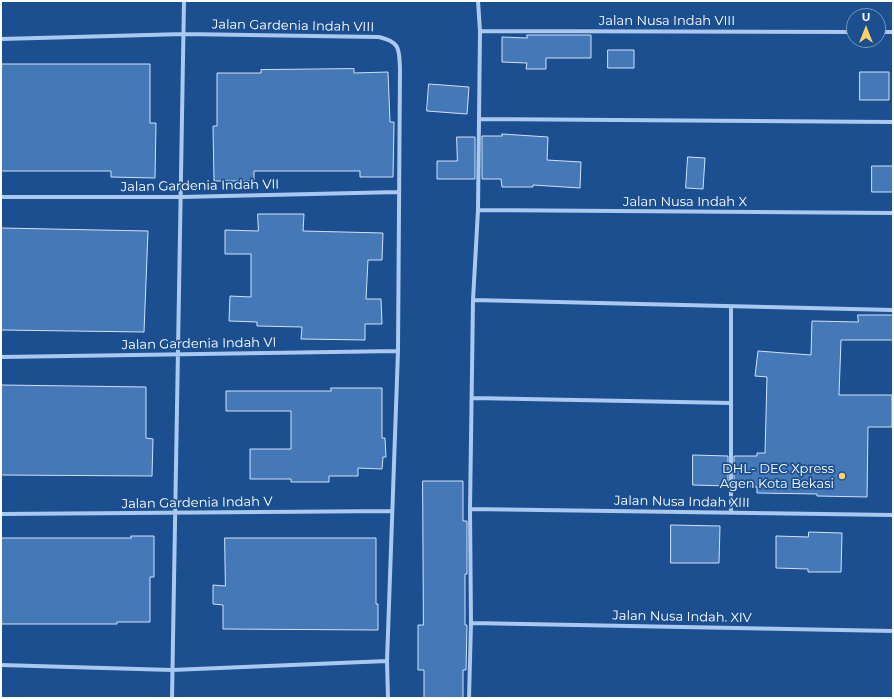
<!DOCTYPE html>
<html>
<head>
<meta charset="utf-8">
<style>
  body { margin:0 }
  #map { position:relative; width:894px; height:699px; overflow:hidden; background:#1b4f8f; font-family:Montserrat,sans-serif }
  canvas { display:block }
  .frame { position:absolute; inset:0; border:2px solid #fff; pointer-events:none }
  .north { position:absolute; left:846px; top:8px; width:40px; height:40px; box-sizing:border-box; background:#1b4f8f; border:1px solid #7695bc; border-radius:50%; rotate:0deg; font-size:11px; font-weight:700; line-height:16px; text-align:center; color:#fff }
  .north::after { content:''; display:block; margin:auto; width:14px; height:18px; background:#ffd166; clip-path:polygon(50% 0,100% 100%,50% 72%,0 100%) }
</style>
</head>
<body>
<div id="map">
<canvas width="894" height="699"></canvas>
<div class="frame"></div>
<div class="north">U</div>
</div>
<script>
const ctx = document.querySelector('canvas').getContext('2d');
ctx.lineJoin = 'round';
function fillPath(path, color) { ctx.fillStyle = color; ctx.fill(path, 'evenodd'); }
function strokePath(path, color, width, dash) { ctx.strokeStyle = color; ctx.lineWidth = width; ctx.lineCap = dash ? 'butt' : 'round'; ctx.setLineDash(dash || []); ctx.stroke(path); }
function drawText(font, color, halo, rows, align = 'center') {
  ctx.font = font + ' Montserrat,sans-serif'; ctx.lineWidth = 3.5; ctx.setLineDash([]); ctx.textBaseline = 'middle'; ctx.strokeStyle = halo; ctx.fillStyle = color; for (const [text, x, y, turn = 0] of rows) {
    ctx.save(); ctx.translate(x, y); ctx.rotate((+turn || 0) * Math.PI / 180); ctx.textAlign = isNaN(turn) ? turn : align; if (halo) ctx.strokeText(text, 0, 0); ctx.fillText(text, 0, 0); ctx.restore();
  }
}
const building = new Path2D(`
  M527 35H591V58H546V69H526L527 63 502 62V37L527 38Z
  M608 50H634V68H608Z
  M1 64H150V123H156L155 178 111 177V171H1Z
  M354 69V73L388 72 390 122H394L393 177H360V171H254V181H214L213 126H217V73H261V70Z
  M860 72H889V100H860Z
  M429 84 469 87 467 114 427 111Z
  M502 134 548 137 547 160 581 162 580 188 533 185V187H502L501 179H482V136H502Z
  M457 137H475V179H437V161H457Z
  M688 157 705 158 703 189 686 188Z
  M872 166H893V192H872Z
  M258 214H304L303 231 383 233 382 260H368L366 299H381L382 324H365V340L301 339 302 327 257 326V322L229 321 230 296 251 297V254H225V230L258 231Z
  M1 228 148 231 144 332 1 330Z
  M858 315H893V340H841L839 395H892V427H868L867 497 817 496V494L757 493V487L734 486V456H757V453H765L767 377 755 376 758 351 811 355 812 321 858 322Z
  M1 385 146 387V438L153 439 152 476 1 475Z
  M331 388H382V438H385L386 457H383L382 469 358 468V476H329V482H291V479H250V449H291V411H226V391H331Z
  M693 455 728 456V486L693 485Z
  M423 481H463V521H467V574H465V625H467L466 670H463V698H424V670H418V625H423Z
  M671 525 720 526 719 563H671Z
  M809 532 842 533 841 572H808V569L776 568V536L808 537Z
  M131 536H154V577H150V622H117V624H1V538H131Z
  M225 538H376V604H378V630L223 629V605L213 604V585L225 586Z`);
const street = new Path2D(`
  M480 31 854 32
  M878 32H893
  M1 39 184 34 379 37C401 42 399 50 400 69L398 351 387 661 388 698
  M479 119 893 122
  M1 197H181L399 192
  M478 210 893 213
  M473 300 893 310
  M731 307V512
  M1 357 398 351
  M473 398 731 403
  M470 509 893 515
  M1 514 392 511
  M471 623 893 631
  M1 665 172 670 387 661
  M172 698 184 1
  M469 698 471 623 470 509 473 300 478 210 480 31 478 1`);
const markers = [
  [842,476,4,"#ffd166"]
];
const streetNames = [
  ["Jalan Nusa Indah VIII",667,21],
  ["Jalan Gardenia Indah VIII",293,26,1],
  ["Jalan Gardenia Indah VII",200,186,-1],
  ["Jalan Nusa Indah X",685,202],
  ["Jalan Gardenia Indah VI",199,344,-1],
  ["Jalan Nusa Indah XIII",682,502,1],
  ["Jalan Gardenia Indah V",197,503,-1],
  ["Jalan Nusa Indah. XIV",682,617,1]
];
const poiNames = [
  ["DHL- DEC Xpress",834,469],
  ["Agen Kota Bekasi",834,484]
];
fillPath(building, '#4478b7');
strokePath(building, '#cfe3fa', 1);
strokePath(street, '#a9c9ee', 4);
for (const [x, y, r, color] of markers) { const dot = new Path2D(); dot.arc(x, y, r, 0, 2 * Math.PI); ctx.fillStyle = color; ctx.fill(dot); strokePath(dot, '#1b4f8f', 1.5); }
drawText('13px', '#fff', '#1b4f8f', streetNames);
drawText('13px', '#fff', '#1b4f8f', poiNames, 'right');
</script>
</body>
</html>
